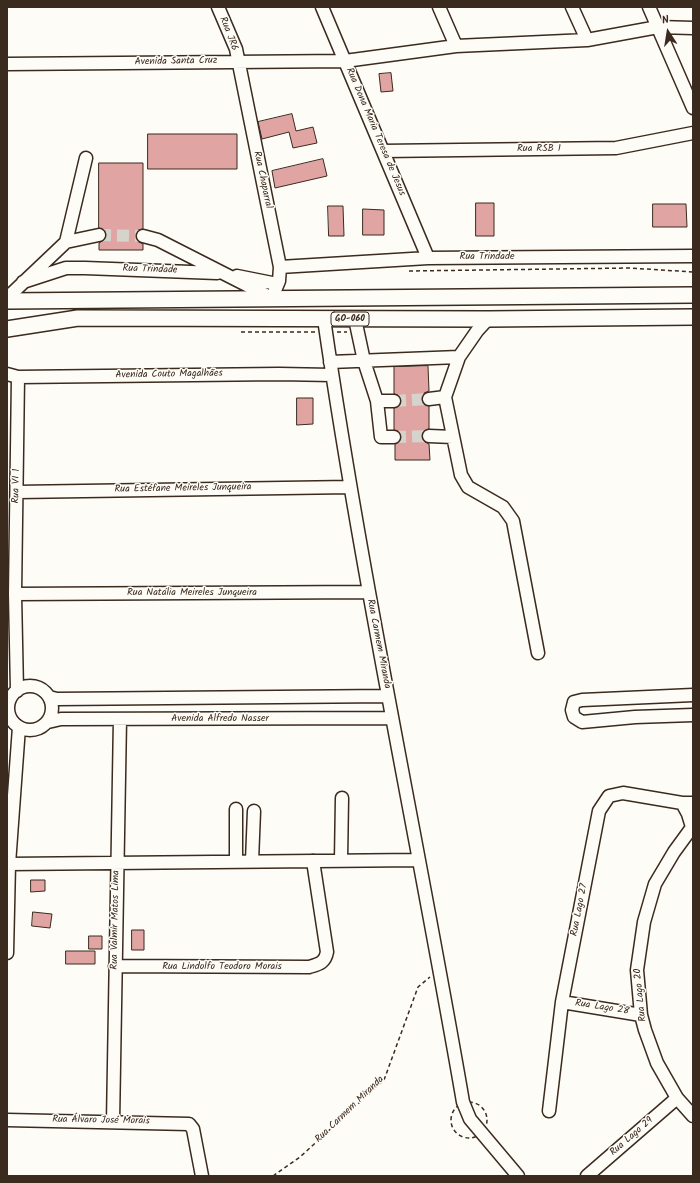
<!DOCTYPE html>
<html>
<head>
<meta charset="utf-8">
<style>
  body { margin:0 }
  #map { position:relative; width:700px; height:1183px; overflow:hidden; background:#fdfcf7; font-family:Kalam,sans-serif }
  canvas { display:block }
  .frame { position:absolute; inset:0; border:8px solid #3b2a1e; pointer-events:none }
  .north { position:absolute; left:648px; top:12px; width:40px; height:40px; -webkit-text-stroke:3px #fdfcf7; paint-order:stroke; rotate:348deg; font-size:11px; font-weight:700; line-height:16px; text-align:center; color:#3b2a1e }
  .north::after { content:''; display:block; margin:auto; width:14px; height:18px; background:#3b2a1e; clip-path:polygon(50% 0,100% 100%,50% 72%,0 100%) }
</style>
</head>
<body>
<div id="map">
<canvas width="700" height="1183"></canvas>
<div class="frame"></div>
<div class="north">N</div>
</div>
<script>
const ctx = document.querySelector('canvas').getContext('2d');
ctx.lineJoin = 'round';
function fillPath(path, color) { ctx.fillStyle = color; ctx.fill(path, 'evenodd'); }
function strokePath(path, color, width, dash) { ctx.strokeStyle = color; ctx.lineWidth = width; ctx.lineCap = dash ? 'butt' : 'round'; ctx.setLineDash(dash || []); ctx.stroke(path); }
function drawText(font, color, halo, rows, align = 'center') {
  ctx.font = font + ' Kalam,sans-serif'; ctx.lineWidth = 3; ctx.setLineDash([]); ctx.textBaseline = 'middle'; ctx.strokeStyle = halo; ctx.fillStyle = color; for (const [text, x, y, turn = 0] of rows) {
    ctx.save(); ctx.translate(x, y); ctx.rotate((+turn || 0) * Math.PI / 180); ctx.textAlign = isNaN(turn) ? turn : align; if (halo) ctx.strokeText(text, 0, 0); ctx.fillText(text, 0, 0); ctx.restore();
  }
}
const building = new Path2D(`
  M391 73 393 91 381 92 379 74Z
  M292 114 296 131 313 127 317 143 293 148 289 132 262 139 258 122Z
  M148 134H237V169H148Z
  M323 159 327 176 275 188 272 171Z
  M99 163H143V229L138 230 136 234 137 241 143 244V250H99V243L104 240 106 234 104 230 99 228Z
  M476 203H494V236H476Z
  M653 204H686L687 227H653Z
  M328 206H343L344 236H329Z
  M363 209 384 210V235H363Z
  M428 366 429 391 424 393 422 400 423 404 429 406V429L423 432 422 436 425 442 429 444 430 460H395V444L400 441 401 437 398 431 394 430V408L400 405 401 401 398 395 394 394V367Z
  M297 398H313V424L297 425Z
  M31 880H45V891L31 892Z
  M33 912 52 914 50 928 32 926Z
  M132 930H144V950H132Z
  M89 936H102V949H89Z
  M66 951H95V964H66Z`);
const minorTunnel = new Path2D(`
  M99 235 143 236
  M394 401 429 399
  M394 437 429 436`);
const path = new Path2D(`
  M409 271 630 268 693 272
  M241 332H315
  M337 332H347
  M451 1120a18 18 0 1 1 36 0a18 18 0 1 1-36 0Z
  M273 1176 300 1157 384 1080 418 987 430 977`);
const minor = new Path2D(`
  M322 7 428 258
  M439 7 456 46
  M572 7 587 40
  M649 7 693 108
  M7 64 345 61 456 46 587 40 658 27 693 28
  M383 151 616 148 693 133
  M143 236 158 240 272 298 279 281 280 267 236 49 218 7
  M66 242 86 158
  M280 267 428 258 693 256
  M237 276 277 284
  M23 282 66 268H85L217 273
  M7 298 66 242 99 235
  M324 319C362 581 418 841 463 1102L470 1119 518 1176
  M355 319 364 361 377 401H394
  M330 362 459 357
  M7 374 18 377 279 374 332 375
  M445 397 461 475 468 487 503 507 513 521 538 653
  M429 399 445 397 459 357 477 331 488 319
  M377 401 381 437H394
  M429 436 453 437
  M17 492 350 487
  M15 594 369 592
  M8 708a22 22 0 1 1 44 0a22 22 0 1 1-44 0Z
  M17 691 15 594 18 377
  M693 695 582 700 574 702 572 710 574 717 582 722 635 717 693 715
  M49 697 57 699 388 696
  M48 722 61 719 392 718
  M682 803 688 814 692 827
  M693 826 674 852 655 884 644 922 637 970 641 1015 645 1030 657 1063 677 1098 693 1116
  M341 860 342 798
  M236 861V809
  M252 861 254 811
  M9 864 418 860
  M7 953 9 864 19 727
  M115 966 309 967C319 964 325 963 327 952L313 861
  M562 1002 641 1015
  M549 1111 562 1002 599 811 609 796 623 793 682 803H693
  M7 1120 189 1124 193 1129 202 1176
  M113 1122 120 719
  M587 1176 677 1098`);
const major = new Path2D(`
  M7 301 693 295
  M7 329 78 318 488 319 693 317`);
const shields = [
  [350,319,38]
];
const shieldNames = [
  ["GO-060",350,319]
];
const streetNames = [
  ["Rua JR6",228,34,69],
  ["Avenida Santa Cruz",176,62,-1],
  ["Rua Dona Maria Teresa de Jesus",375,132,67],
  ["Rua RSB 1",539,149],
  ["Rua Chaparral",262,180,78],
  ["Rua Trindade",487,257],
  ["Rua Trindade",150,270,2],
  ["Avenida Couto Magalhães",169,375,-1],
  ["Rua VI 1",17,486,-89],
  ["Rua Estéfane Meireles Junqueira",183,489,-1],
  ["Rua Natália Meireles Junqueira",192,593],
  ["Rua Carmem Miranda",378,644,79],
  ["Avenida Alfredo Nasser",220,719],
  ["Rua Lago 27",580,910,-79],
  ["Rua Valmir Matos Lima",116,920,-89],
  ["Rua Lindolfo Teodoro Morais",222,967],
  ["Rua Lago 20",641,995,-96],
  ["Rua Lago 28",602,1008,9],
  ["Rua Carmem Miranda",350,1110,-44],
  ["Rua Álvaro José Morais",101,1121,1],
  ["Rua Lago 29",632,1137,-41]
];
fillPath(building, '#e0a5a3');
strokePath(building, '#3b2a1e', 1);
strokePath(minorTunnel, '#d6d2cc', 12, [12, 6]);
strokePath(minor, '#3b2a1e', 15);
strokePath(major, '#3b2a1e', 18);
strokePath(path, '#3b2a1e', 1.5, [4, 3]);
strokePath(minor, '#fdfcf7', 12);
strokePath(major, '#fdfcf7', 15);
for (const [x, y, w] of shields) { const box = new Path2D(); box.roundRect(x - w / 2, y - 7, w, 14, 3); ctx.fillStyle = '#fdfcf7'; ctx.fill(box); strokePath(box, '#3b2a1e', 1); }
drawText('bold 9px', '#3b2a1e', null, shieldNames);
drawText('10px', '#3b2a1e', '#fdfcf7', streetNames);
</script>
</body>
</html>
